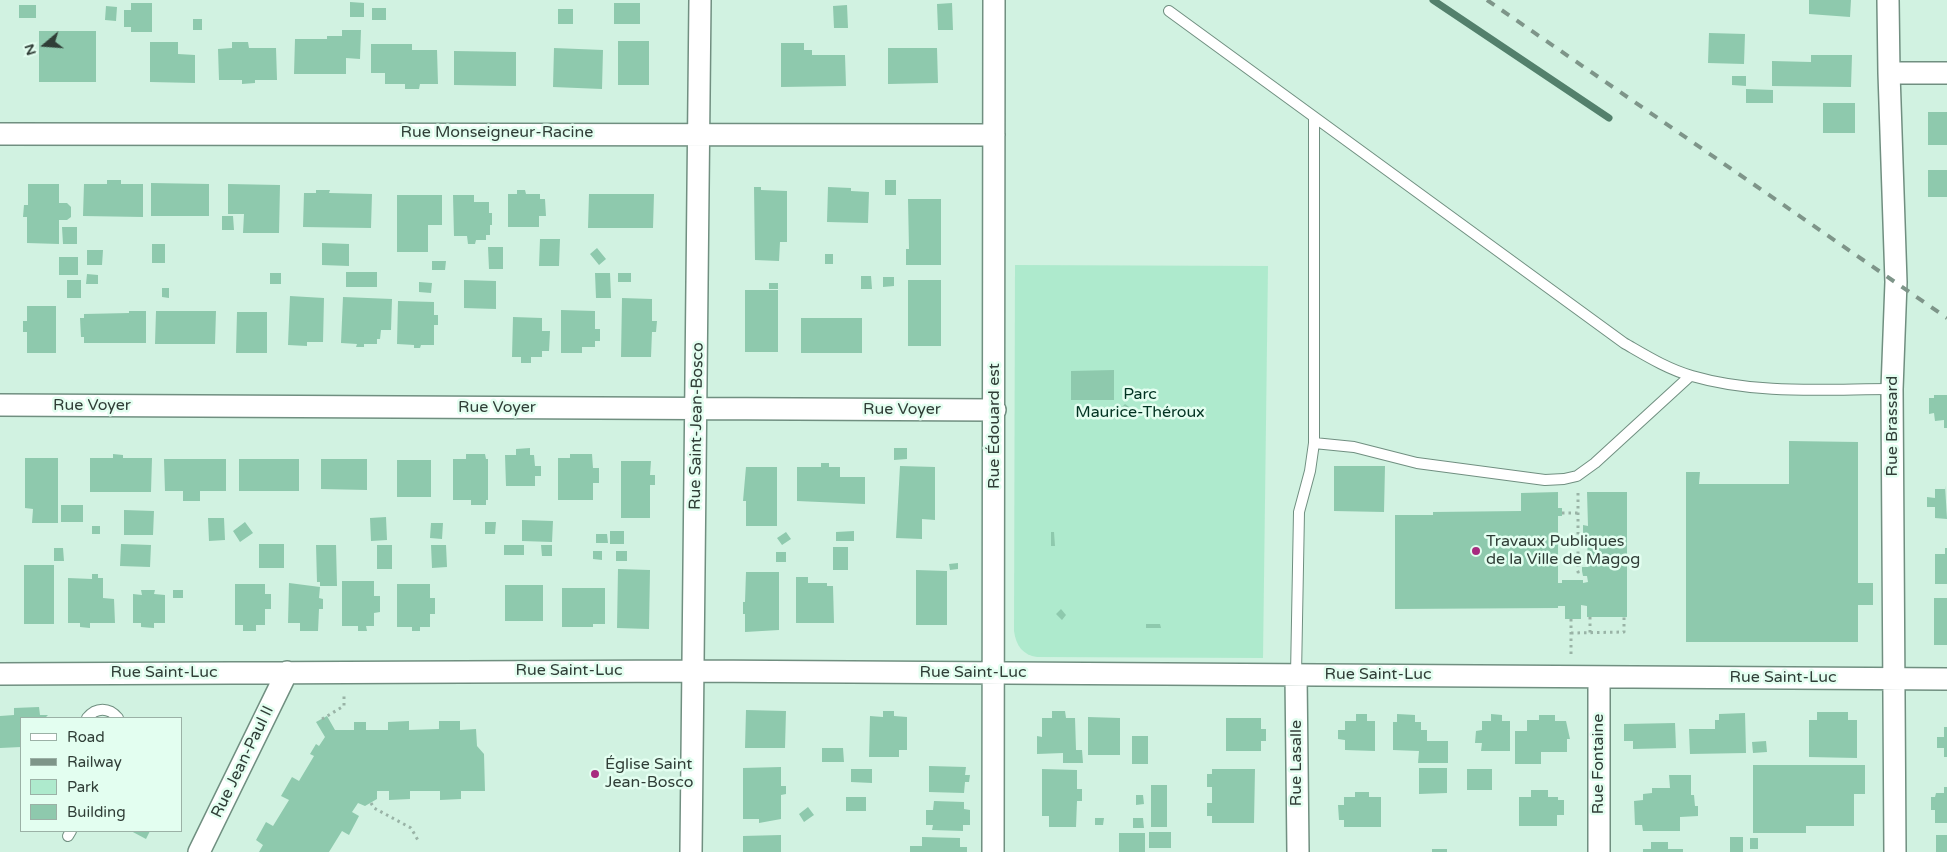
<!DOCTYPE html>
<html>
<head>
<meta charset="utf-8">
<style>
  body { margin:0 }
  #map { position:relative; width:1947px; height:852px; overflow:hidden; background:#d1f2e1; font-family:"Varela Round",sans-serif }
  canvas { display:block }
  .legend { position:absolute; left:20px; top:717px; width:162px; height:115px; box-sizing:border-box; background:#e3fef0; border:1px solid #9bb1a6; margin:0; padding:6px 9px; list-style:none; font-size:15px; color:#303e37 }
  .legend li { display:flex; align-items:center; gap:10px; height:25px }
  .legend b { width:25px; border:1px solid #9bb1a6 }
  .north { position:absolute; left:20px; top:20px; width:50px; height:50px; -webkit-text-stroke:4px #e3fef0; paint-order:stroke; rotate:252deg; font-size:14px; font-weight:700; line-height:20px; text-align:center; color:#303e37 }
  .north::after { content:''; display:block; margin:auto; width:18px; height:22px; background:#303e37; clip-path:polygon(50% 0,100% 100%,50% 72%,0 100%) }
</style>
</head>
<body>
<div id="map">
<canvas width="1947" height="852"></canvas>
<ul class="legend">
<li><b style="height:6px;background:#fff"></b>Road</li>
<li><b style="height:6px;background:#7e9589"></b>Railway</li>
<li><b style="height:14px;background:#aeeacd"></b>Park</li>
<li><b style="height:14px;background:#8ec9ad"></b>Building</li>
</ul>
<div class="north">N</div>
</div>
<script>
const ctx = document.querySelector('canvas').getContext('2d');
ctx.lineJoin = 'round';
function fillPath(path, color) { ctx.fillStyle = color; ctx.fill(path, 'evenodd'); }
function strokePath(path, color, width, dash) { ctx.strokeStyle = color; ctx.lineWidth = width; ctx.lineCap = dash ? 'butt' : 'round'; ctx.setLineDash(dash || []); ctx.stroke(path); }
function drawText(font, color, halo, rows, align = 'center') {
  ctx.font = font + ' "Varela Round",sans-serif'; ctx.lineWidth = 5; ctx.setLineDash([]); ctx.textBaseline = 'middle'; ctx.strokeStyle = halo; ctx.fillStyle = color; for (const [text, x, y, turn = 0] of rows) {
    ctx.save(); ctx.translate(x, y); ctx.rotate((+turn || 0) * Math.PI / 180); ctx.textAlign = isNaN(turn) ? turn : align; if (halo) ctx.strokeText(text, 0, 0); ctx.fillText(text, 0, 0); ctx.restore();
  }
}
const green = new Path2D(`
  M1015 265 1268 266 1263 658 1037 657C1023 655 1016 646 1014 631Z`);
const stream = new Path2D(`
  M1433 0 1609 118`);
const building = new Path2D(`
  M1809 0H1851L1850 17 1809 14Z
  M350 2 364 3V17H350Z
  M131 3H152V32H131V27H124V10H131Z
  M614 3H640V24H614Z
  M952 3 953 30H938L937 4Z
  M19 5H36V18H19Z
  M847 5 848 28H834L833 6Z
  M106 6 117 7 116 21 105 20Z
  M372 8H386V20H372Z
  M558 9H573V24H558Z
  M193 19H202V30H193Z
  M342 30H361L360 59 346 58V74H294L295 39H327V36H342Z
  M39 31H96V82H39Z
  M1709 33 1745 34 1744 64 1708 63Z
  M618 41H649V85H618Z
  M150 42H178V54L195 55V83L150 82Z
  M232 42H248L249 48H276L277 80H255V83L242 84V80H219L218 49 232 48Z
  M781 43H804V50H812V55H845L846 86 781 87Z
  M371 44H412V50H437L438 84H420L419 89H405V84H385V73H371Z
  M554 48 603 50 602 89 553 87Z
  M888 48H937L938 83 888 84Z
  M454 51 516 52V86L454 85Z
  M1811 55H1852L1851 87 1772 86V61L1811 62Z
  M1732 76H1746V86L1732 85Z
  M1746 89 1773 90V103H1746Z
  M1823 103H1855V133H1823Z
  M1928 112H1947V145H1928Z
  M1928 170H1947V197H1928Z
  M107 180H121V184H143V217L83 216 84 184H107Z
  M885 180H896V195H885Z
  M151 183 209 184V216H151Z
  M28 184H59V203H67L71 207V217L67 220H59V244L27 243V217H23L24 205H28Z
  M228 184 280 185 279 233H243L244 214H228Z
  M754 187H761V190L787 191V242H780L779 261 755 260Z
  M828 187 851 188V191L869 192 868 223 827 222Z
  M316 190H330L329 193 372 194 371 228 303 227 304 193H316Z
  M517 190H525L526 194H540V199H545L546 216H539V227H508V194H517Z
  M589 194H654L653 228H588Z
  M397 195H442V225H428V252H397Z
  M453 195H474V202H489V213H492V225H490V235H486V240H476L475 244H468L467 236H454Z
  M908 199H941V265H906V249H909Z
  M222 216H233L234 230H222Z
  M62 227H77V244H63Z
  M540 239H560L559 266H539Z
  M322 243 349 244V266L322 265Z
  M152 244H165V263H152Z
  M488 247H503V269H489Z
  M597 248 606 259 599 265 590 254Z
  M87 250H103L102 265H87Z
  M825 254H833V264H825Z
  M59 257H78V275H59Z
  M432 261H446L445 270H432Z
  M346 272H377V287H346Z
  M270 273H281V284H270Z
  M595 273H610L611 298H596Z
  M618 273H631V282H618Z
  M87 274 98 275V284H86Z
  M861 276H871L872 289H861Z
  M883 277H894V286L883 287Z
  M67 280H81V298H67Z
  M464 280 496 281V309L464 308Z
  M908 280H941V346H908Z
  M419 282 432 283 431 293 419 292Z
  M769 283H778V289H769Z
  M162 288H169V298L162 297Z
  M745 290H778V352H745Z
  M290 296 324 298 323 342H307V346L288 345Z
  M343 297 392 299 391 330H381L380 339H377V344H364V347H356L357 344 341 343Z
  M622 298 652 299V321H657L656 332H652L651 357H621Z
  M398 301 434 302V315H438V325H434V345H421L420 348H414V345L397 344Z
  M27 306H56V353H27V332H23V321H27Z
  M561 310 595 311V329H600V341H595V347H582V353H561Z
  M129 311H146V343H84V337H81L80 318H84V314L129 313Z
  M156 311H216L215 344H155Z
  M237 312H267V353H236Z
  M513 317 542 318V331H550L549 351H542V357H531V363H521V357H512Z
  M801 318H862V353H801Z
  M1114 370V400H1071V371Z
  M1934 395H1947V428H1944V420L1935 421 1934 413 1929 414V398H1934Z
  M1125 404 1129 407 1124 411 1121 408Z
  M1789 441 1858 442V583H1873V605H1858V642H1686V472H1700L1699 484H1789Z
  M530 448V455H534L535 466H541V476H535V486H506L505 455H516V449Z
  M894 448H907V459L894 460Z
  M113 454 123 455V458H152L151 492H90V458H113Z
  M466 454H485L486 459H488V500H486V505H471V500H453V459H466Z
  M570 454H592L593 468H599V483H593V500H558V458H570Z
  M25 458H58V523H32L33 509 25 508Z
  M164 459H226V491H200V501H183V491H165Z
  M239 459H299V491H239Z
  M321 459H367V490L321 489Z
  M397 460H431V497H397Z
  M621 461H651L650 475H655V485H650V518H621Z
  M821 463H829V467H840V477H865V504L797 501V467H821Z
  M900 466 935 467V520L922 519V539L896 538Z
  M1334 466H1385L1384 512 1334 511Z
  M746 467H777V526H746V501H743Z
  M1945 485 1947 519 1935 518V507H1927V497L1935 498V489H1945Z
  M1558 492V508H1562V516H1558V583H1562V580H1583V583L1588 582 1587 576H1583L1582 571V567H1588L1587 535H1583V525L1588 526 1587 492H1627V617H1587V606L1581 605V619H1565V606H1558V608L1395 609V515H1433V512L1521 511V493Z
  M61 505H83V522H61Z
  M124 510 154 511 153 535H124Z
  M386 517 387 540 371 541 370 518Z
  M208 518H224L225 540 209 541Z
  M522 520 553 521 552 542 522 541Z
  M245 522 253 533 240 542 233 531Z
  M485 522H496L495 534H485Z
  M431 523H443L442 539 430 538Z
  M92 526H100V534H92Z
  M610 531H624V544H610Z
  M854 531V541H836V532Z
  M786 532 791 539 782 545 777 538Z
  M1051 532H1054L1055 546H1051Z
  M596 534H607L608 543H596Z
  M121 544 151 545 150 567 120 566Z
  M259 544H284V568H259Z
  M316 545H336L337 586H320V582H317Z
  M377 545H392V569H377Z
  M431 545H446L447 567 432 568Z
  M504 545H524V555H504Z
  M541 545H552V556H542Z
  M833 547H848V570H833Z
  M54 548H63L64 561H54Z
  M1945 548H1947V584H1935V554H1945Z
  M593 551H602V560L593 559Z
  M616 551H627V561H616Z
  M776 552H786V562H776Z
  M958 563V569L950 570 949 564Z
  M24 565H54V624H24Z
  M618 569 650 570 649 629 617 628Z
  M916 570 947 571V625H916Z
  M746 572H779V630L745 632V614H743V602H745Z
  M92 574H98V578H103V598L114 599 115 623H90V628L80 627V623H68V578L92 579Z
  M796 577H808V583H827V586H833L834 623H796Z
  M342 581H374V596H380V612L374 613V626H366L367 631H358V626H342Z
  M289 583 320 587 319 598 323 599V609H319L318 631H300V623H288Z
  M235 584H265V594H271V609H265V625H256V631H243V625H235Z
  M397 584H430V598H435V614H430V627H420V631H412V627H397Z
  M505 585H543V621H505Z
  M562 588H605V624H593V627H562Z
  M141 590H155L154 594 165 595V623H154V628L141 627V623H133V594L142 595Z
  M173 590H183V598H173Z
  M1934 598H1947V645H1934Z
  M1061 609 1066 615 1062 620 1056 614Z
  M1146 624H1160L1161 628H1146Z
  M39 707 40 715H48L45 718H21V747L0 748V716L14 715V708Z
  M746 710 786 711 785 748H745Z
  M883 711H894V716L907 717V750H899V757H869L870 716 883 717Z
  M1052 711H1065L1066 718H1075L1076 750H1082L1083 763H1063V753L1037 754V736L1042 737V718H1052Z
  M1817 712H1848V720H1857V758L1809 757V720H1817Z
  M1745 713 1746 753 1690 754 1689 729H1715V720H1719V714Z
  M1356 714H1367V721H1375V751L1345 750V740L1338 739V730H1345V721H1356Z
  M1397 714 1415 715V722H1421V730H1427V741H1448V763H1418L1419 751 1393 750V722H1397Z
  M1491 714 1502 715V721H1510V751H1481L1482 743H1475L1476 731 1482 730V721H1491Z
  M1539 715H1555V721H1566L1570 739H1567V752H1541V764H1515V731H1527V720H1539Z
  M327 716 335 730H354V722H366V730H388V722L409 721V730L439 729V721H460V730L476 729 477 746 484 754 485 791H461V799L440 800V791H410V799L389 800V791H377V799L365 806 358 803 352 812 359 816 349 835 342 831 329 852H259L263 845 256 840 266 822 273 826 289 800 281 796 292 777 299 781 314 756 310 754 316 744 319 746 325 737 316 722Z
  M1088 717 1120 718V755H1088Z
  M1226 718H1261V729H1266V741H1261V751H1226Z
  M1675 723 1676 748 1633 749V741H1624V724Z
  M1944 727H1947V757H1944V748H1937V737H1944Z
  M1132 736H1148V764H1132Z
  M1766 741 1767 752 1753 753 1752 742Z
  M822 748H843L844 762H822Z
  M1753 765H1865V794H1854V826H1806V833H1753Z
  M929 766 966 767 965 775H970L969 782H965L964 793 929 792Z
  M781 767V786H786V794L781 795V819L759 823V819H743V768Z
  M1419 768H1447V793L1419 794Z
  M851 769H872V783L851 782Z
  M1042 769 1077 770V789H1082V801H1077L1076 827H1049V816H1042Z
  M1212 769H1255L1254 823H1212V816H1207V803H1212V787H1207V774H1212Z
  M1467 769H1492V790H1467Z
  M1669 775H1691V795H1694L1695 806H1698V816L1680 817V831H1643L1642 825H1635L1634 801 1643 800V794L1652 793V788H1670Z
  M1151 785H1167V827H1151Z
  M1944 787H1947V823H1935V810H1931V797H1935L1936 793H1944Z
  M1531 790H1548V797H1558V800H1564V815H1557V826H1519V797H1531Z
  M1355 792H1369V797H1381V827H1344V820H1339L1338 805H1344V797H1355Z
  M1136 795H1143L1144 804 1136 805Z
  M846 797H866V811H846Z
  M934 801 964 802V809L970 810V825H963V831L932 830 933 825H926V810H933Z
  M808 807 814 815 804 822 799 814Z
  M1095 818H1104L1103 825H1095Z
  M1133 818H1143L1144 828H1133Z
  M131 831H150L146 839Z
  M1149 832H1171V848H1149Z
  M1119 833H1145V852H1119Z
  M781 835V852H743V836Z
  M1936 835H1947V852H1936Z
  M922 837 960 838V847H967V852H910V846H922Z
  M1730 837H1743V852H1730Z
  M1750 838H1758V849H1750Z
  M1651 842H1668V849H1683V852H1643V849H1651Z
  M1432 849H1447V852H1432Z`);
const path = new Path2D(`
  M1578 493V572L1582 571
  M1562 513H1578
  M1590 617V633
  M1571 619V656
  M1571 633 1624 632V617
  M322 719 344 706V693
  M371 803 374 808 411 828 419 842`);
const lane = new Path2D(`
  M1169 11 1624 343C1645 355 1667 369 1692 376 1757 395 1826 389 1892 389
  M1314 443 1354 447 1417 463 1545 480 1564 479 1577 476 1595 463 1690 376
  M1296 675 1299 512 1310 471 1314 443V117
  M87 718C96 707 109 707 118 718
  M68 836 71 831`);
const street = new Path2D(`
  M1888 0 1889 73 1896 282 1892 389 1895 852
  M1889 73H1947
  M0 134 994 135
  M0 405 995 410
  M0 674 694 671 1947 679
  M1296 675 1298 852
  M1599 677V852
  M199 852 287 672
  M691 852 700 0
  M993 852 994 0`);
const rail = new Path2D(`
  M1487 0 1947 318`);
const markers = [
  [1476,551,5,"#a72b7f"],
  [595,774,5,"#a72b7f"]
];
const streetNames = [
  ["Rue Monseigneur-Racine",497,133],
  ["Rue Voyer",92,406],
  ["Rue Voyer",497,408],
  ["Rue Voyer",902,410],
  ["Rue Saint-Jean-Bosco",697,426,-89],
  ["Rue Édouard est",995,426,-90],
  ["Rue Brassard",1893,426,-90],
  ["Rue Saint-Luc",569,671],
  ["Rue Saint-Luc",164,673],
  ["Rue Saint-Luc",973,673],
  ["Rue Saint-Luc",1378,675],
  ["Rue Saint-Luc",1783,678],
  ["Rue Jean-Paul II",243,762,-64],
  ["Rue Lasalle",1297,763,-90],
  ["Rue Fontaine",1599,764,-90]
];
const parkNames = [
  ["Parc",1140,395],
  ["Maurice-Théroux",1140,413]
];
const poiNames = [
  ["Travaux Publiques",1486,542],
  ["de la Ville de Magog",1486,560],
  ["Église Saint",605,765],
  ["Jean-Bosco",605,783]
];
fillPath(green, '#aeeacd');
strokePath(stream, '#53806c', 7);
fillPath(building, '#8ec9ad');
strokePath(lane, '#708f80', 12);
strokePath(street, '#708f80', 24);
strokePath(path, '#99b3a6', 3, [2.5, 4]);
strokePath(lane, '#fff', 10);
strokePath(street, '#fff', 21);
strokePath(rail, '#7e9589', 4, [9, 9]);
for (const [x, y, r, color] of markers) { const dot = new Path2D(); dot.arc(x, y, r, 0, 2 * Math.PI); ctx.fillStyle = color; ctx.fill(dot); strokePath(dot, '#e3fef0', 2); }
drawText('16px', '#303e37', '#e3fef0', streetNames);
drawText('16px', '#003221', '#e3fef0', parkNames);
drawText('16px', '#303e37', '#e3fef0', poiNames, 'left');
</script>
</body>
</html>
